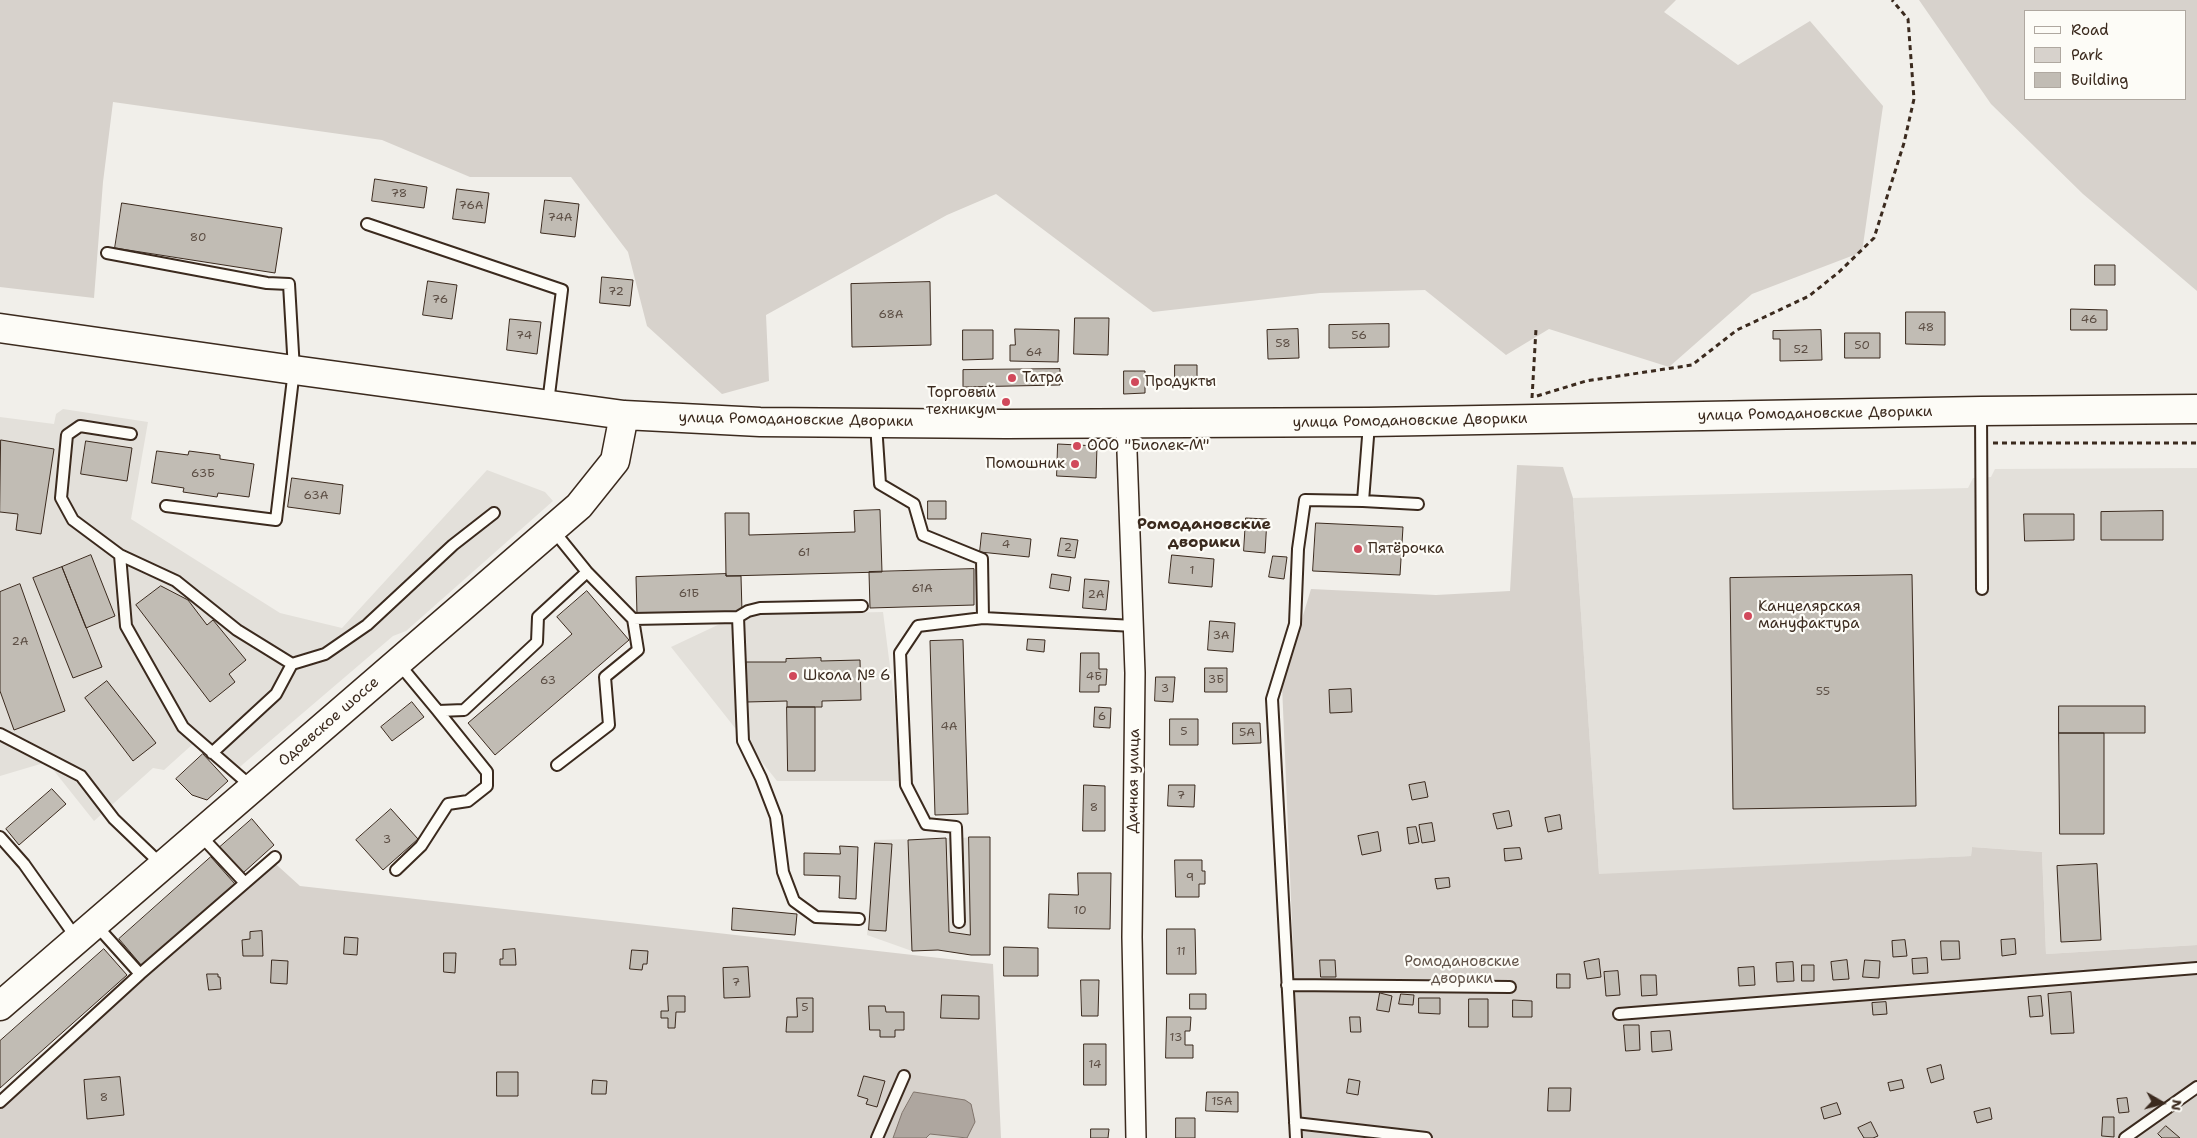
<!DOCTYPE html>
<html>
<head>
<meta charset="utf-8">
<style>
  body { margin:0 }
  #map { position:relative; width:2197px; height:1138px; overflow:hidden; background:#f1efea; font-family:"Shantell Sans",sans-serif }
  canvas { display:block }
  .legend { position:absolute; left:2024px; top:10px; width:162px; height:90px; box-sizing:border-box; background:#fdfcf7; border:1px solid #afa8a0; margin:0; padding:6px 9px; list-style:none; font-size:15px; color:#3b2a1e }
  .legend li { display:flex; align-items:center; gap:10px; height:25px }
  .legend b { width:25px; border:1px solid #afa8a0 }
  .north { position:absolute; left:2137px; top:1078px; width:50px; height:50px; -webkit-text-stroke:4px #fdfcf7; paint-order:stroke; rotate:98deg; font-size:14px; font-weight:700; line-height:20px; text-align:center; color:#3b2a1e }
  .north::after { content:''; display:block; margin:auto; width:18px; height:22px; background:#3b2a1e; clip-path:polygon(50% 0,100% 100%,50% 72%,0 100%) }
</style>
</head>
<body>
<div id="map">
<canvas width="2197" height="1138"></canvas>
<ul class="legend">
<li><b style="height:6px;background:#fdfcf7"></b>Road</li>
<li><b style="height:14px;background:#d7d2cc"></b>Park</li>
<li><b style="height:14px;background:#c1bcb4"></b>Building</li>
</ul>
<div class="north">N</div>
</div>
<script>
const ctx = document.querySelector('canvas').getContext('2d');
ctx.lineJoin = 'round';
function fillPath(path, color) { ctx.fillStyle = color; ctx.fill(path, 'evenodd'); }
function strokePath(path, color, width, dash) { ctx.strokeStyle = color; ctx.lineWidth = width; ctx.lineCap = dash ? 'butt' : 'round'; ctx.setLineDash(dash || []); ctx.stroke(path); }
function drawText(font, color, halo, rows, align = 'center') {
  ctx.font = font + ' "Shantell Sans",sans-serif'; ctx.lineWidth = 4.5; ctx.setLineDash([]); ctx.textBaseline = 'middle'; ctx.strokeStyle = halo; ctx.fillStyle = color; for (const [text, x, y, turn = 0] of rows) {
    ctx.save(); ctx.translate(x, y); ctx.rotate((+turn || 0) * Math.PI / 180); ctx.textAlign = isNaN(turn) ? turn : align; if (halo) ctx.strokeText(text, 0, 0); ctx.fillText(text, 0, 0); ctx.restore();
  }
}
const built = new Path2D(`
  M63 409 148 422 131 519 280 613 342 628 487 470 545 492 553 501 406 631 393 636 235 771 194 743 164 770 153 768 94 821 47 762 0 776V417L54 424 56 414Z
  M2197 468V945L2046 954 2042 852 1972 847 1971 856 1599 875 1573 498 1968 488 1973 478 1991 477 1995 469Z
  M883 612 895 706 899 781H777L671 647 739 615Z
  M990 837V955H971L938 950 912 951 867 935 874 840Z`);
const green = new Path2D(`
  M0 0H1676L1664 12 1738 65 1810 21 1883 106 1862 252 1752 294 1669 367 1549 329 1506 355 1425 290 1320 293 1153 312 996 194 947 215 766 315 769 381 722 394 647 326 628 252 571 177H470L382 140 113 102 103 182 94 298 0 287Z
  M1919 0H2197V291L2083 194 1991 104ZM2026 11H2186V99H2026Z
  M1517 465 1563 467 1573 498 1599 874 1971 856 1972 847 2042 852 2046 954 2197 945V1138H1301L1282 685 1311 589 1436 595 1510 591Z
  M268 857 300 886 993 964 1001 1138H0V1106Z`);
const water = new Path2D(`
  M914 1092 965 1100 971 1104 975 1122 967 1138 930 1134 926 1138H893L902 1113Z`);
const building = new Path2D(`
  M375 179 427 187 424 208 372 201Z
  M457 189 489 193 485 223 453 219Z
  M545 200 579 204 575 237 541 233Z
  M122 203 282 228 275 273 115 248Z
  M2095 265H2115V285H2095Z
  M602 277 633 280 630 306 600 303Z
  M428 281 457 285 452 319 423 315Z
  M930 282 931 345 852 347 851 284Z
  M2071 309 2107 310V330H2071Z
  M1906 312H1945V345L1906 344Z
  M1075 318H1109L1108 355 1074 354Z
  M510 319 541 322 537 354 507 350Z
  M1389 324V347L1329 348V325Z
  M1015 329 1059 330 1058 362 1010 361V345H1015Z
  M1298 329 1299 358 1268 359 1267 330Z
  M963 330H993V359L963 360Z
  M1821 330 1822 360 1780 361V339H1773V331Z
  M1845 333H1880V358H1845Z
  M1175 365H1197V381H1175Z
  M1060 369V385L963 387V370Z
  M1124 371H1145V393L1124 394Z
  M1 440 54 449 41 534 16 530 18 514 0 512Z
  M86 441 132 448 127 481 81 474Z
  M1058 444 1097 446 1096 478 1057 476Z
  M157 451 188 455 189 451 220 455V459L254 464 249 497 218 493 217 497 183 492 184 488 152 483Z
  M292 478 343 485 340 514 288 507Z
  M928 501H946V519H928Z
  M880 510 882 572 726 576 725 513H749V535L855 532 854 511Z
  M2163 511V540H2101V512Z
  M2024 514H2074V540L2025 541Z
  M1246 518 1267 519 1265 553 1244 551Z
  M1316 523 1403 527 1400 575 1313 571Z
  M982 533 1031 539 1029 557 980 552Z
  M1061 538 1078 540 1075 558 1058 556Z
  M91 555 115 616 86 628 62 567Z
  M1172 555 1214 559 1212 587 1169 583Z
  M1273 556 1287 557 1284 579 1269 577Z
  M62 567 102 667 73 678 33 578Z
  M974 569V605L870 608 869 572Z
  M726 574V576H741L742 612 637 615 636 577Z
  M1052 574 1071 577 1069 591 1050 588Z
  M1912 575 1916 806 1733 809 1730 578Z
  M1085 579 1109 581 1106 610 1083 608Z
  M20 584 65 711 14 730 0 691V592Z
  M161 586 188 600 207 625 213 620 246 660 229 674 235 682 210 702 136 605Z
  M587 591 629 640 495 755 468 723 572 634 557 617Z
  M1210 621 1235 623 1233 652 1208 650Z
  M1028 639 1045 640 1044 652 1027 650Z
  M963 640 968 814 935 815 930 641Z
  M1081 653H1099V669H1107L1106 685H1099V692H1080Z
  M821 658V661L860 660 861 700 822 701V707H787V701L746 702V662H786V659Z
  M1205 668H1227V692H1205Z
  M1156 677H1175L1173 702 1155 701Z
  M107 681 156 743 133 761 85 698Z
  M1351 689 1352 712 1330 713 1329 690Z
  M412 702 424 717 392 741 381 727Z
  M2059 706H2145V733H2059Z
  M787 707H815V771H788Z
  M1095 707 1111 708 1110 728 1094 727Z
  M1170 719H1198V745H1170Z
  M1233 723H1260L1261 743 1233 744Z
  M2059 733H2104V834H2060Z
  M203 754 228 781 207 800 192 795 176 779Z
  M1425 782 1428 797 1412 800 1409 785Z
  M1084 785 1105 786V831H1083Z
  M1169 785H1195L1194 807 1168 806Z
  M52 789 66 804 19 845 6 829Z
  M391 809 418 839 383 870 356 840Z
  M1509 811 1512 826 1497 829 1493 814Z
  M1560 815 1562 829 1548 832 1545 818Z
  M252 819 274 845 243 873 220 847Z
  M1432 823 1435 841 1422 843 1419 825Z
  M1416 827 1419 842 1409 844 1407 828Z
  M1378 832 1381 851 1362 855 1358 836Z
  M969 837H990V955H971L938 950 912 951 908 840 946 838 949 932 970 935Z
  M875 843 892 844 886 931 869 930Z
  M840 846 858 847 856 899 839 898 840 876 804 875V853L840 854Z
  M1520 848 1522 859 1505 861 1504 849Z
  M211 857 235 884 142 966 119 939Z
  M1175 860H1202V871H1205V884H1199V897H1176Z
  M2097 864 2101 940 2061 942 2057 866Z
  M1078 873H1111L1110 929 1048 928 1049 894 1078 895Z
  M1449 878 1450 887 1437 889 1435 879Z
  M733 908 797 914 795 935 732 930Z
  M1167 929H1195L1196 974H1167Z
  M262 931 263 956H243L242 940 250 939V932Z
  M345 937 358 938 357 955 344 954Z
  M2015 939 2016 954 2002 956 2001 940Z
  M1905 940 1907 956 1893 957 1892 941Z
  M1941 941H1959L1960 959 1942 960Z
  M1004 947 1038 948V976H1004Z
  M104 949 127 975 0 1088V1041Z
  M515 949 516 965H500V959H503V950Z
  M632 950 648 951 647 964H643L642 970 630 969Z
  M444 953H456L455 973 444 972Z
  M1927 958 1928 973 1913 974 1912 959Z
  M1599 959 1601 977 1587 979 1584 962Z
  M272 960 288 961 287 984 271 983Z
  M1320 960H1335L1336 977H1321Z
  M1847 960 1849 979 1833 980 1831 962Z
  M1865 960 1880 961 1879 978 1863 977Z
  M1793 962 1794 981 1777 982 1776 963Z
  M1802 965H1814V981H1802Z
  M748 967 750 997 724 998 723 968Z
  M1754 967 1755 985 1739 986 1738 968Z
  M1618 971 1620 995 1606 996 1604 972Z
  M207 974H218V977H220L221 989 209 990Z
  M1557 974H1570V988H1557Z
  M1641 975H1656L1657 995 1642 996Z
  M1081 980H1099L1098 1016H1082Z
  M2071 992 2074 1033 2051 1034 2048 994Z
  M1380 993 1392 996 1389 1012 1377 1010Z
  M1190 994H1206V1009H1190Z
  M1401 994 1414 995 1413 1005 1399 1004Z
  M942 995 979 996V1019L941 1018Z
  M668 996H685V1012H676L675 1028H668V1018H661V1011H668Z
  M2041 996 2043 1016 2030 1017 2028 997Z
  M797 998H813V1032H786L787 1017H797Z
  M1419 998H1440V1014L1419 1013Z
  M1469 999H1488V1027H1469Z
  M1513 1000 1532 1001V1017H1513Z
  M1886 1002 1887 1014 1873 1015 1872 1003Z
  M869 1006H885L886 1012H904V1030H895V1037H880V1030H870Z
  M1167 1017H1191L1190 1031H1185V1045H1193V1058H1166Z
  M1350 1017H1360L1361 1032H1351Z
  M1624 1025H1639L1640 1050 1626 1051Z
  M1670 1031 1672 1050 1652 1052 1651 1032Z
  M1084 1044H1106V1085H1084Z
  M1941 1065 1944 1079 1931 1083 1927 1069Z
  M497 1072H518V1096H497Z
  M864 1076 885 1081 877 1107 866 1104 868 1099 858 1096Z
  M120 1077 124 1115 87 1119 84 1080Z
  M1349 1079 1360 1081 1358 1095 1347 1093Z
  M593 1080 607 1081 606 1094H592Z
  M1902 1080 1904 1088 1890 1091 1888 1083Z
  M1549 1088H1571L1570 1111H1548Z
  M1207 1092H1238V1112L1206 1111Z
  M2127 1098 2129 1112 2119 1113 2117 1099Z
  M1837 1103 1841 1114 1824 1119 1821 1108Z
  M1990 1108 1992 1119 1977 1123 1974 1112Z
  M2103 1117H2114V1137L2102 1136Z
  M1176 1118H1195V1138H1176Z
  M1871 1122 1878 1136 1873 1138H1864L1858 1128Z
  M2166 1126 2180 1138H2162L2158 1134Z
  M1091 1129H1109L1108 1138H1091Z`);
const path = new Path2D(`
  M1537 396 1586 381 1692 365 1737 330 1809 296 1839 272 1874 238 1904 143 1914 99 1908 19 1892 0
  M1532 398 1536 329
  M1993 443H2197`);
const lane = new Path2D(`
  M367 224 562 290 548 403
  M107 253 267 283 289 284 294 370 276 520 166 506
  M1981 412 1982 589
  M876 424 880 484 914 504 923 535 982 559 983 618
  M131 434 80 426 67 435 61 498 73 520 120 555 126 626 183 727 252 787
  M1363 501 1418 504
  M553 530 587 572 633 619 738 617 748 611 760 608 862 606
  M120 555 176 581 237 630 292 664
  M738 617 743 741 761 778 776 817 783 872 794 901 816 917 859 919
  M399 664 438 711 464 710 537 642 538 617 587 572
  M0 734 81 776 114 819 162 865
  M212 753 276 694 292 664 325 654 367 625 453 545 494 513
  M557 765 609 725 605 677 638 650 633 619
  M200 835 245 883
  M0 837 24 864 77 939
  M396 870 421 846 448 804 468 801 487 786V772L438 711
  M959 922 956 827 926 824 906 785 900 653 918 626 983 618 1134 626
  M140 974 275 857
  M1287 985 1510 987
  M1619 1014 2197 968
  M0 1102 140 974 96 925
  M1295 1123 1426 1138
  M877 1138 904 1076
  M1296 1138 1272 699 1295 624 1298 549 1305 500 1363 501 1369 424
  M2125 1138 2197 1087`);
const street = new Path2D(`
  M1126 424 1135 673 1132 937 1136 1138`);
const secondary = new Path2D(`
  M0 328 294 370 624 415 760 422 1006 424 1369 422 1981 411 2197 409
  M0 1006 579 506 615 461 624 415`);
const markers = [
  [1012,378,5,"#d1495b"],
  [1135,382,5,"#d1495b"],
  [1006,402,5,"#d1495b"],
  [1077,446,5,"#d1495b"],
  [1075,464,5,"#d1495b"],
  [1358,549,5,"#d1495b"],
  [1748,616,5,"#d1495b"],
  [793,676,5,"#d1495b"]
];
const numberNames = [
  ["78",399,194],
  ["76А",471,206],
  ["74А",560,218],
  ["80",198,238],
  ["72",616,292],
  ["76",440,300],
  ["68А",891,315],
  ["46",2089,320],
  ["48",1926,328],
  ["74",524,336],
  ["56",1359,336],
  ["58",1283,344],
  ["50",1862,346],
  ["52",1801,350],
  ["64",1034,353],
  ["63Б",203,474],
  ["63А",316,496],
  ["4",1006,545],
  ["2",1068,548],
  ["61",804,553],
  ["1",1192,571],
  ["61А",922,589],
  ["61Б",689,594],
  ["2А",1096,595],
  ["3А",1221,636],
  ["2А",20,642],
  ["4Б",1094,677],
  ["3Б",1216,680],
  ["63",548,681],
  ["3",1165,689],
  ["55",1823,692],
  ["6",1102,717],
  ["4А",949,727],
  ["5",1184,732],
  ["5А",1247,733],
  ["7",1181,796],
  ["8",1094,808],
  ["3",387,840],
  ["9",1190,878],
  ["10",1080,911],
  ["11",1181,952],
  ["7",736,983],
  ["5",805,1008],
  ["13",1176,1038],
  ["14",1095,1065],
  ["8",104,1098],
  ["15А",1222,1102]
];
const poiNames = [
  ["Татра",1022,378],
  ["Продукты",1145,382],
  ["Торговый",996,393,"right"],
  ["техникум",996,410,"right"],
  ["ООО \"Биолек-М\"",1087,446],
  ["Помошник",1065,464,"right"],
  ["Пятёрочка",1368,549],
  ["Канцелярская",1758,607],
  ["мануфактура",1758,624],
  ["Школа № 6",803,676]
];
const streetNames = [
  ["улица Ромодановские Дворики",1815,414,-1],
  ["улица Ромодановские Дворики",796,420,1],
  ["улица Ромодановские Дворики",1410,421,-1],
  ["Одоевское шоссе",329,722,-41],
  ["Дачная улица",1134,781,-89]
];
const parkNames = [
  ["Ромодановские",1462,962],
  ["дворики",1462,979]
];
const neighbourhoodNames = [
  ["Ромодановские",1204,525],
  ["дворики",1204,543]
];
fillPath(built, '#e3e0da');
fillPath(green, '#d7d2cc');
fillPath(water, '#aea69f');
strokePath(water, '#80746b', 1);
fillPath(building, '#c1bcb4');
strokePath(building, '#3b2a1e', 1);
strokePath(lane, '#3b2a1e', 14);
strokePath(street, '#3b2a1e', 22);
strokePath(secondary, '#3b2a1e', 31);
strokePath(path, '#3b2a1e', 3, [5, 4]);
strokePath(lane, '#fdfcf7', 10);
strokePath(street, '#fdfcf7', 19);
strokePath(secondary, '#fdfcf7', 28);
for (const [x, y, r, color] of markers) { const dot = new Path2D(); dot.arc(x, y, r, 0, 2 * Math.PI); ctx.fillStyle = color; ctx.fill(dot); strokePath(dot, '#fdfcf7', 2); }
drawText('12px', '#5c4e44', null, numberNames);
drawText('15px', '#3b2a1e', '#fdfcf7', poiNames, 'left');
drawText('15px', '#3b2a1e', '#fdfcf7', streetNames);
drawText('15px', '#62544a', '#fdfcf7', parkNames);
drawText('bold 16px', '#3b2a1e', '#fdfcf7', neighbourhoodNames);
</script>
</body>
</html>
